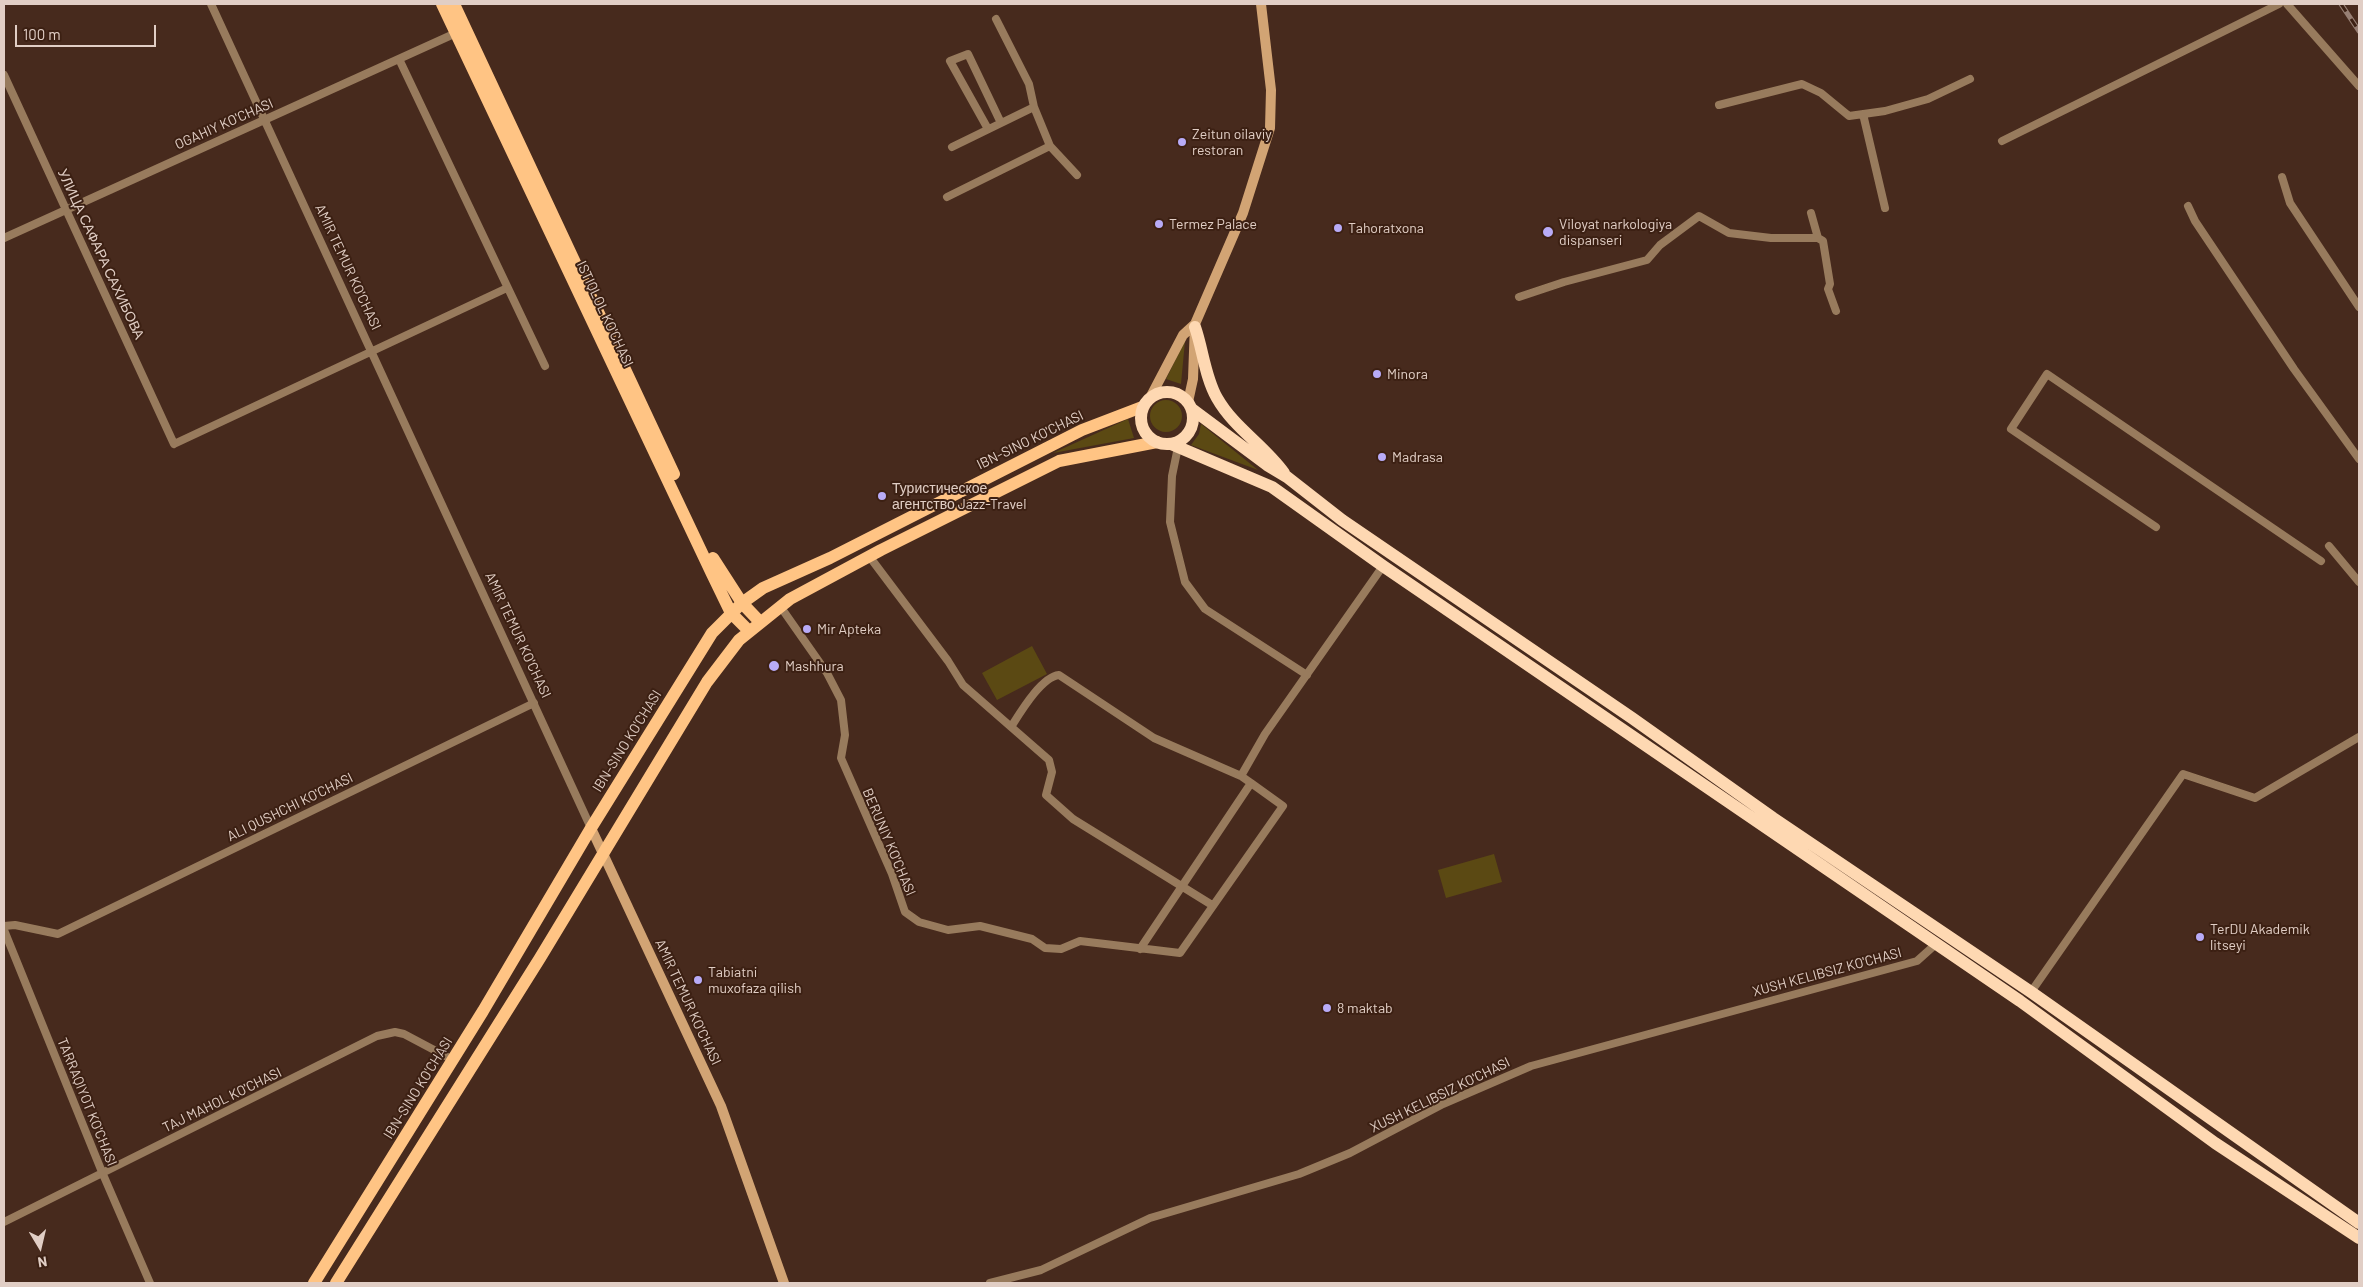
<!DOCTYPE html>
<html>
<head>
<meta charset="utf-8">
<style>
  body { margin:0 }
  #map { position:relative; width:2363px; height:1287px; overflow:hidden; background:#472a1d; font-family:Barlow,sans-serif }
  canvas { display:block }
  .frame { position:absolute; inset:0; border:5px solid #e1cec5; pointer-events:none }
  .north { position:absolute; left:15px; top:1222px; width:50px; height:50px; -webkit-text-stroke:4px #3c2013; paint-order:stroke; rotate:171deg; font-size:14px; font-weight:700; line-height:20px; text-align:center; color:#e1cec5 }
  .north::after { content:''; display:block; margin:auto; width:18px; height:22px; background:#e1cec5; clip-path:polygon(50% 0,100% 100%,50% 72%,0 100%) }
  .scale { position:absolute; left:15px; top:25px; width:141px; height:22px; box-sizing:border-box; border:2px solid #e1cec5; border-top:0; padding-left:6px; font-size:15px; line-height:18px; white-space:nowrap; color:#e1cec5; -webkit-text-stroke:4px #3c2013; paint-order:stroke }
</style>
</head>
<body>
<div id="map">
<canvas width="2363" height="1287"></canvas>
<div class="frame"></div>
<div class="north">N</div>
<div class="scale">100 m</div>
</div>
<script>
const ctx = document.querySelector('canvas').getContext('2d');
ctx.lineJoin = 'round';
function fillPath(path, color) { ctx.fillStyle = color; ctx.fill(path, 'evenodd'); }
function strokePath(path, color, width, dash) { ctx.strokeStyle = color; ctx.lineWidth = width; ctx.lineCap = dash ? 'butt' : 'round'; ctx.setLineDash(dash || []); ctx.stroke(path); }
function drawText(font, color, halo, rows, align = 'center') {
  ctx.font = font + ' Barlow,sans-serif'; ctx.lineWidth = 4; ctx.setLineDash([]); ctx.textBaseline = 'middle'; ctx.strokeStyle = halo; ctx.fillStyle = color; for (const [text, x, y, turn = 0] of rows) {
    ctx.save(); ctx.translate(x, y); ctx.rotate((+turn || 0) * Math.PI / 180); ctx.textAlign = isNaN(turn) ? turn : align; if (halo) ctx.strokeText(text, 0, 0); ctx.fillText(text, 0, 0); ctx.restore();
  }
}
const green = new Path2D(`
  M1185 341 1181 384 1166 379Z
  M1150 416a16 16 0 1 1 32 0a16 16 0 1 1-32 0Z
  M1128 419 1134 438 1053 453Z
  M1201 424 1258 470 1191 445 1199 434Z
  M1032 646 1047 674 997 700 982 673Z
  M1494 854 1502 882 1446 898 1438 870Z`);
const minor = new Path2D(`
  M211 4 591 828
  M2287 4 2359 86
  M996 19 1029 84 1034 107
  M399 59 545 366
  M4 75 174 444 507 288
  M1719 105 1802 84 1821 93 1849 116 1885 111 1928 99 1970 79
  M1863 114 1885 208
  M988 129 950 61 968 54 1001 123
  M2002 141 2279 4
  M952 147 1034 107 1050 146 1077 175
  M2282 177 2290 203 2359 307
  M947 197 1050 146
  M2188 206 2195 221 2294 369 2359 459
  M1811 213 1818 238
  M4 238 456 33
  M1519 297 1564 282 1647 260 1660 245 1699 216 1729 233 1771 238H1818L1823 241 1830 284 1828 289 1836 311
  M1178 447 1172 476 1170 522 1185 582 1205 609 1307 675
  M2156 527 2011 429 2047 374 2321 561
  M2329 546 2359 582
  M869 556 948 661 963 685 1049 760 1052 772 1046 795 1073 819 1212 905
  M780 606 827 673 841 700 845 735 841 758 892 874 905 912 919 922 948 930 980 926 1032 939 1045 948 1061 949 1080 941 1180 953 1283 806 1251 783
  M1011 727C1020 713 1041 677 1059 675L1154 738 1241 776
  M4 926 15 925 58 934 534 703
  M4 930 102 1172 150 1283
  M1140 949 1251 783 1241 776 1265 734 1383 566
  M2031 992 2183 774 2255 798 2359 737
  M4 1222 377 1036 395 1032 404 1034 453 1060
  M990 1283 1041 1270 1150 1218 1299 1174 1350 1153 1443 1104 1531 1066 1917 961 1936 944`);
const secondary = new Path2D(`
  M1151 396 1183 335 1195 324
  M1188 402 1193 379 1195 324 1243 213 1270 128 1271 90 1261 4
  M591 828 721 1106 784 1283`);
const primary = new Path2D(`
  M442 4 712 574 731 613 749 631
  M454 4 674 474
  M713 558 742 603 760 622
  M314 1283 483 1011 591 828 712 633 742 603 763 588 830 558 1082 430 1142 407
  M336 1283 540 958 707 682 739 640 790 599 881 550 1059 461 1157 442`);
const trunk = new Path2D(`
  M1195 327C1203 350 1205 377 1217 398 1234 428 1264 445 1284 473
  M1141 418a26 26 0 1 1 52 0a26 26 0 1 1-52 0Z
  M1192 409 1267 465 1287 477 1342 520 1632 718 1773 818 2031 992 2359 1223
  M1171 444 1272 487 1383 566 2020 1001 2215 1143 2359 1238`);
const rail = new Path2D(`
  M2341 4 2359 31`);
const markers = [
  [1182,142,5,"#b8abf7"],
  [1159,224,5,"#b8abf7"],
  [1338,228,5,"#b8abf7"],
  [1548,232,6,"#b8abf7"],
  [1377,374,5,"#b8abf7"],
  [1382,457,5,"#b8abf7"],
  [882,496,5,"#b8abf7"],
  [807,629,5,"#b8abf7"],
  [774,666,6,"#b8abf7"],
  [2200,937,5,"#b8abf7"],
  [698,980,5,"#b8abf7"],
  [1327,1008,5,"#b8abf7"]
];
const streetNames = [
  ["OGAHIY KO'CHASI",224,124,-24],
  ["УЛИЦА САФАРА САХИБОВА",101,254,65],
  ["AMIR TEMUR KO'CHASI",348,267,65],
  ["ISTIQLOL KO'CHASI",605,314,65],
  ["IBN-SINO KO'CHASI",1030,440,-26],
  ["AMIR TEMUR KO'CHASI",518,635,65],
  ["IBN-SINO KO'CHASI",627,741,-58],
  ["ALI QUSHCHI KO'CHASI",290,807,-26],
  ["BERUNIY KO'CHASI",889,842,67],
  ["XUSH KELIBSIZ KO'CHASI",1827,972,-15],
  ["AMIR TEMUR KO'CHASI",688,1002,65],
  ["IBN-SINO KO'CHASI",418,1088,-58],
  ["XUSH KELIBSIZ KO'CHASI",1440,1095,-26],
  ["TAJ MAHOL KO'CHASI",222,1100,-26],
  ["TARRAQIYOT KO'CHASI",87,1102,68]
];
const poiNames = [
  ["Zeitun oilaviy",1192,134],
  ["restoran",1192,150],
  ["Termez Palace",1169,224],
  ["Viloyat narkologiya",1559,224],
  ["dispanseri",1559,240],
  ["Tahoratxona",1348,228],
  ["Minora",1387,374],
  ["Madrasa",1392,457],
  ["Туристическое",892,488],
  ["агентство Jazz-Travel",892,504],
  ["Mir Apteka",817,629],
  ["Mashhura",785,666],
  ["TerDU Akademik",2210,929],
  ["litseyi",2210,945],
  ["Tabiatni",708,972],
  ["muxofaza qilish",708,988],
  ["8 maktab",1337,1008]
];
fillPath(green, '#5b4913');
strokePath(minor, '#987b5d', 8);
strokePath(secondary, '#d2a474', 10);
strokePath(primary, '#ffc484', 12);
strokePath(trunk, '#fed8b2', 12);
strokePath(rail, '#977f74', 5);
strokePath(rail, '#3c2013', 3, [9]);
for (const [x, y, r, color] of markers) { const dot = new Path2D(); dot.arc(x, y, r, 0, 2 * Math.PI); ctx.fillStyle = color; ctx.fill(dot); strokePath(dot, '#3c2013', 2); }
drawText('14px', '#e1cec5', '#3c2013', streetNames);
drawText('14px', '#e1cec5', '#3c2013', poiNames, 'left');
</script>
</body>
</html>
